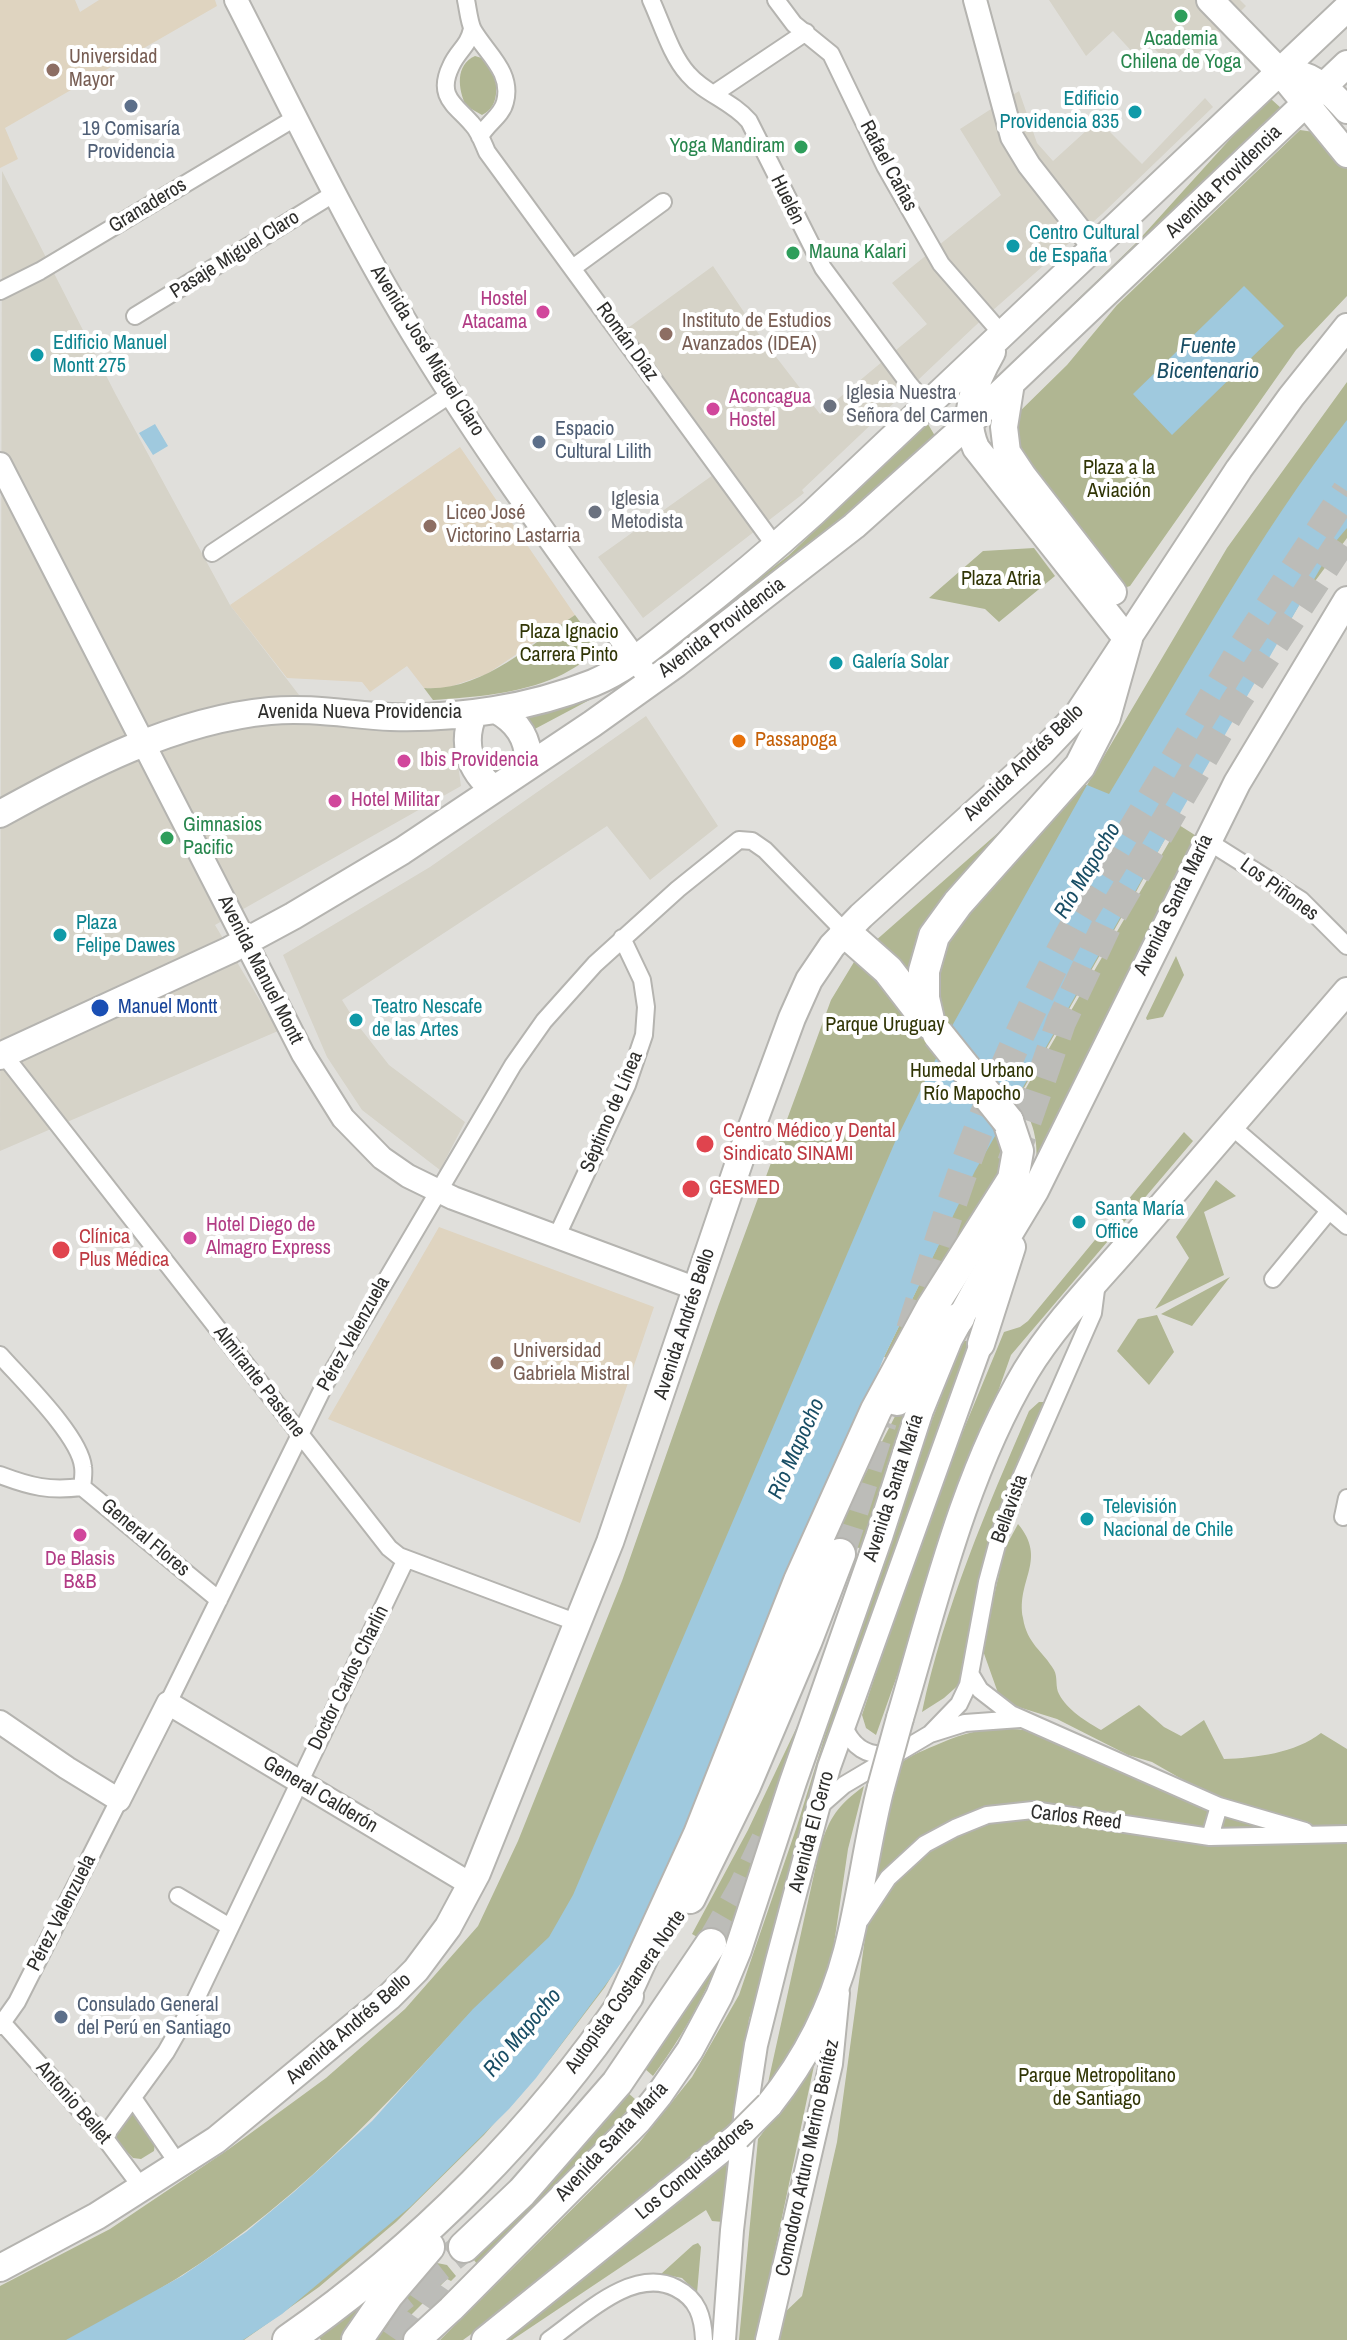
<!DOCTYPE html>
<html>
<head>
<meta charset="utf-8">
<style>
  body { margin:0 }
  canvas { display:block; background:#e0dfdb }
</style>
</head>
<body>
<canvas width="1347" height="2340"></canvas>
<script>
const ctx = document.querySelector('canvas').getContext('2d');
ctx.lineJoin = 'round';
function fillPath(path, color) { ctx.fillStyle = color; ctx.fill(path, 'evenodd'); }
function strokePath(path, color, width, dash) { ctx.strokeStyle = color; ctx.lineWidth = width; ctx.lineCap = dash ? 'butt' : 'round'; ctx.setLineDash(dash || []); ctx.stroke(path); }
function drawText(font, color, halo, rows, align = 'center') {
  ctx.font = font + ' "Archivo Narrow",sans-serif'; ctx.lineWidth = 8; ctx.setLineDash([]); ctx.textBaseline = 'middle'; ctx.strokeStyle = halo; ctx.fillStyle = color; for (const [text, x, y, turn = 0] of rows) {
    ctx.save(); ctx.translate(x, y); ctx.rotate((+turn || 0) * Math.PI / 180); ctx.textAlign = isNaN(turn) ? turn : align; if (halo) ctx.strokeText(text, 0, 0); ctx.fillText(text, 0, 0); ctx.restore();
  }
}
const built = new Path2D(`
  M1049 0H1240L1246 6 1179 72 1149 44 1136 56 1113 31 1086 56Z
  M1019 91 1037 143 1053 161 1098 120 1142 164 1205 98 1213 107 1102 214 975 326 802 490 804 493 643 618 598 557 720 470 621 333 713 266 760 336 820 414 927 324 892 283 1001 195 960 129Z
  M2 171 116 395 230 605 319 721 453 728 461 786 215 925 278 1031 0 1151Z
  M646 716 718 826 650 880 607 826 342 1000 357 1024 389 1065 465 1122 440 1170 362 1110 327 1057 283 955 430 867Z`);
const education = new Path2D(`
  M0 0H75L80 12 99 0H215L217 6 5 128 18 159 0 168Z
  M460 447 575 615 487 674 444 689 424 688 407 666 370 692 362 682 287 678 230 605Z
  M439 1227 654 1307 580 1523 328 1419Z`);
const green = new Path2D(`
  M475 56 488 60C498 78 502 106 482 115L466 106C458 89 455 65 475 56Z
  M1271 99 1281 108 997 377 1136 243 1241 127Z
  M1300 130 1314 132 1347 167V296L1296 350 1130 586 1121 589 1016 459 1013 418 1067 365 1117 305Z
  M1347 382V538L1307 592 1225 729 1136 892 997 1135 1004 1149 1003 1175 890 1358 884 1357 965 1190 895 1311 655 1906 605 1987 551 2058 484 2135 396 2222 319 2287 244 2340H73L139 2305 245 2237 371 2124 473 2009C369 2126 265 2234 126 2308 109 2317 85 2335 67 2340 50 2340 18 2340 0 2340V2286L110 2229 229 2149 326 2078 405 2009 478 1926 518 1841 622 1581 719 1304 831 1000 857 957 1058 780 1087 785 1227 548Z
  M928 424 935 436 849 512 673 648 671 647 788 556Z
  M1034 548 1055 576 999 622 985 609 929 598 983 551Z
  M575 615 601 650C587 659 573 670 557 677 518 694 475 697 433 700L424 688C481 692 530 645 575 615Z
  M612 688 531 731 519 716Z
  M1179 825 1198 837 1035 1176C1039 1146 1036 1125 1019 1100Z
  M1176 956 1184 975 1163 1017 1147 1020 1146 1018Z
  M1184 1132 1193 1141 1011 1355 876 1735 866 1728 862 1715 930 1511 1004 1332 1020 1327 1028 1321Z
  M1216 1180 1236 1196 1204 1212 1224 1275 1155 1309 1189 1258 1176 1237Z
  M1230 1277 1192 1326 1161 1314Z
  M1157 1315 1174 1352 1149 1385 1117 1351 1138 1319Z
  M963 1340 972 1343 893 1554 766 1972 749 2019 735 2122 499 2314 463 2340H440L639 2143 692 2077 739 1995 797 1826 844 1674 898 1523 913 1469Z
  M908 1391 916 1393 862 1549 832 1539Z
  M1039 1402H1045V1412L963 1681 944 1698 922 1712C944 1608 987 1508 1029 1411Z
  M1018 1524C1048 1560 1016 1580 1023 1618 1027 1644 1043 1651 1054 1670 1058 1677 1055 1687 1059 1694 1067 1710 1087 1722 1101 1730L1139 1705 1164 1727 1181 1736 1204 1720 1224 1759C1255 1758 1296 1753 1321 1733L1347 1749V2340H776L782 2315 802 2296 837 2142 874 1872 898 1765C912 1754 925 1750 941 1743 1033 1701 1106 1763 1192 1785L1152 1762 1128 1755 1057 1719 1012 1705 998 1693 982 1648 1005 1548Z
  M802 1716C764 1836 730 1976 653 2076L644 2068 718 1949 692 1934 748 1830Z
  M864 1786 848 1849 829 1978 816 2015 766 2092 820 1847C830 1817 837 1806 864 1786Z
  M815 2061 756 2340H739L758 2139Z
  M627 2092 636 2100 614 2126 477 2264 474 2260 556 2176Z
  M128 2114H134C145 2122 157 2136 154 2151L141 2159 133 2158 117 2142 116 2132Z
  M727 2162 723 2222 712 2221 706 2210 512 2340H498Z
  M698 2243 701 2247 697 2293 682 2278 661 2274 693 2245Z
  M437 2263 447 2265 456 2276 451 2281 447 2279 404 2322 401 2328 404 2334 399 2340H371L414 2275Z
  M376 2299 348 2340H321L318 2336 359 2305Z`);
const water = new Path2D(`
  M1244 286 1284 326 1172 435 1133 394Z
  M1347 420V528L1336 541 975 1171 884 1357 727 1746 632 1947 612 1976 536 2078 509 2109 410 2207 282 2314 243 2340H66L182 2276 246 2232 294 2192 372 2121 473 2009 549 1937 573 1895 895 1142 952 1026 1087 785 1109 794C1186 667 1256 537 1347 420Z
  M155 424 168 446 153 455 139 433Z`);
const highwayTunnel = new Path2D(`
  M1012 1163 1061 1022 1112 914 1235 703 1347 533
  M911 1330C931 1268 950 1205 973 1144 1002 1069 1036 997 1074 927L1244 646 1347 491
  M840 1554 882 1421
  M711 1944 743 1888 766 1840
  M381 2313 464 2247
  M396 2340 436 2282`);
const street = new Path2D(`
  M466 0C468 9 469 22 473 30 486 53 513 72 505 102 502 116 486 124 480 137
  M651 0C662 24 671 55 688 74 705 94 732 101 749 121L823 268 909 384 927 405
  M776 0 794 24 831 54 885 166 941 264 1002 334
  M472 29C468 47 458 50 451 66 436 97 456 105 472 124 479 131 483 143 487 152L776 547
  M715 93 806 32
  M574 267 663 202
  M0 291 40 271 295 118
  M135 316 335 193
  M212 553 451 394
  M1206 840 1301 900 1347 946
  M4 1055 389 1548 399 1556 578 1623
  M1231 1126 1347 1226
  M556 1238 627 1085 644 1035 646 1007 642 980 622 938
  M1273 1279 1329 1211
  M0 1355C22 1380 80 1436 83 1467 84 1473 83 1480 82 1487
  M0 1475C32 1487 49 1491 82 1487
  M82 1487 219 1600
  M1343 1517 1347 1498
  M971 1675 980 1690 1011 1714 1219 1806 1305 1831
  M168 1703 325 1384 513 1065 544 1021 595 964 678 889 739 840 752 841 765 850 845 932
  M844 1726C852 1747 867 1757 890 1754
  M930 1734 959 1704 968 1685 987 1582 1001 1530 1022 1475 1093 1313 1097 1282
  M820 1806 844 1785 930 1734 965 1723 1020 1719
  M1210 1837 1219 1806
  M178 1896 230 1927
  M861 1919 888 1878 925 1844 955 1828 987 1815 1033 1810 1210 1837 1347 1834
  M0 2020 104 2137 142 2188
  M0 2026 17 2002 119 1800
  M133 2098 179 2165
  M104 2137 166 2052 195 2001 406 1559
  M549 2340C583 2316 633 2266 676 2288 698 2299 703 2317 704 2340`);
const secondary = new Path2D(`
  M236 0C296 117 352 235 421 347 489 458 568 565 644 671
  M975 0 1012 137 1029 165 1094 248
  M0 464 303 1054 343 1118 382 1158 408 1176 453 1198 697 1289
  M0 1722 67 1768 119 1800 168 1703 472 1885
  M724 2340 732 2230 746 2110 756 2045 777 1961 829 1767 981 1344
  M767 2340 831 2064 838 1993`);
const primary = new Path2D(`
  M1210 0 1280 72 1347 154
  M1280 72C1311 71 1328 89 1347 110
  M992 352C975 382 961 414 976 448L1127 639
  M1011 383 1004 427 1007 452 1023 476 1113 592
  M496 710C519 722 530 741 528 766
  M474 713C461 742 469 770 494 789
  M0 814C83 768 174 720 270 711 310 707 351 715 391 717 459 719 530 708 593 683 627 669 655 644 683 622 728 587 771 551 813 513L1347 8
  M0 1056 230 950 293 916 402 851 592 724 676 664 854 526 969 423 1347 64
  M981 1344 1012 1247
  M900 1718C934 1604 964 1475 1026 1371 1057 1320 1102 1276 1141 1230 1210 1151 1278 1071 1347 991
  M769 2105C806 2059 832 2008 847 1951 861 1897 867 1841 881 1787
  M0 2268 97 2216 216 2140 389 1997 416 1970 448 1927 477 1873 610 1542 744 1148 792 1018 809 980 832 946 861 916 1042 752 1078 714 1239 469 1291 397 1347 327
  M417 2340 451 2309 638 2121 659 2095 690 2050 719 1996 738 1950 793 1782 879 1537 920 1410 949 1339 979 1284 1035 1191 1237 783 1347 600
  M485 2340 737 2137`);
const highway = new Path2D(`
  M845 932 888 970 925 1018
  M930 1024 924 998V971L934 936 958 903 1080 766 1105 717 1127 639
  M897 1400 959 1318
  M690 1898 745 1786 807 1640 840 1554
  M618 2011 699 1834 799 1581 876 1410 932 1307 1013 1179 1018 1151 1008 1121
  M464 2247 522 2192 617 2083 711 1944
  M288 2340C419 2249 538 2129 628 1996
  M357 2340 388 2295 429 2247`);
const primaryBridge = new Path2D(`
  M881 1787 900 1718
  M737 2137 769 2105`);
const highwayBridge = new Path2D(`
  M938 1034 1008 1121`);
const markers = [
  [1181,16,8,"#2e9e5b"],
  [53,70,8,"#8d6e63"],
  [131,106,8,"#5c6f8a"],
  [1135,112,8,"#0f9aa8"],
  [801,147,8,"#2e9e5b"],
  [1013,246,8,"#0f9aa8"],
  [793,253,8,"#2e9e5b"],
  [543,312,8,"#d1479c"],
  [666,334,8,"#8d6e63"],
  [37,355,8,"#0f9aa8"],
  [830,406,8,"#6b7280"],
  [713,409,8,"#d1479c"],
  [539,442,8,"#5c6f8a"],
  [595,512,8,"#6b7280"],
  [430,526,8,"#8d6e63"],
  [836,663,8,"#0f9aa8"],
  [739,741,8,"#e8710a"],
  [404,761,8,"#d1479c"],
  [335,801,8,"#d1479c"],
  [167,838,8,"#2e9e5b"],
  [60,935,8,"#0f9aa8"],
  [100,1008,10,"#1a4fb4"],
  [356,1020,8,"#0f9aa8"],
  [705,1144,10,"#e0444e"],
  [691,1189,10,"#e0444e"],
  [1079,1222,8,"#0f9aa8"],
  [190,1238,8,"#d1479c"],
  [61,1250,10,"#e0444e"],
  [497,1363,8,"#8d6e63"],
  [1087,1519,8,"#0f9aa8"],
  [80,1535,8,"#d1479c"],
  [61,2017,8,"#5c6f8a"]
];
const leisureNames = [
  ["Academia",1181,40,"center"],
  ["Chilena de Yoga",1181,63,"center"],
  ["Yoga Mandiram",785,147,"right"],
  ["Mauna Kalari",809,253],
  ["Gimnasios",183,826],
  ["Pacific",183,849]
];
const educationNames = [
  ["Universidad",69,58],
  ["Mayor",69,81],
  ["Instituto de Estudios",682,322],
  ["Avanzados (IDEA)",682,345],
  ["Liceo José",446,514],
  ["Victorino Lastarria",446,537],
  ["Universidad",513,1352],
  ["Gabriela Mistral",513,1375]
];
const cultureNames = [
  ["Edificio",1119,100,"right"],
  ["Providencia 835",1119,123,"right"],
  ["Centro Cultural",1029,234],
  ["de España",1029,257],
  ["Edificio Manuel",53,344],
  ["Montt 275",53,367],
  ["Galería Solar",852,663],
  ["Plaza",76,924],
  ["Felipe Dawes",76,947],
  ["Teatro Nescafe",372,1008],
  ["de las Artes",372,1031],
  ["Santa María",1095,1210],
  ["Office",1095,1233],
  ["Televisión",1103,1508],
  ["Nacional de Chile",1103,1531]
];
const serviceNames = [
  ["19 Comisaría",131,130,"center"],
  ["Providencia",131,153,"center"],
  ["Espacio",555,430],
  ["Cultural Lilith",555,453],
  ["Consulado General",77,2006],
  ["del Perú en Santiago",77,2029]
];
const streetNames = [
  ["Rafael Cañas",888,166,62],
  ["Avenida Providencia",1224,182,-44],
  ["Huelén",787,200,64],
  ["Granaderos",148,206,-31],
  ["Pasaje Miguel Claro",235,255,-32],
  ["Román Díaz",627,342,54],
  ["Avenida José Miguel Claro",427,351,58],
  ["Avenida Providencia",722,628,-37],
  ["Avenida Nueva Providencia",360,713],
  ["Avenida Andrés Bello",1024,763,-44],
  ["Los Piñones",1279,890,36],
  ["Avenida Santa María",1174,905,-64],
  ["Avenida Manuel Montt",260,970,63],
  ["Séptimo de Línea",612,1112,-67],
  ["Avenida Andrés Bello",685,1324,-72],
  ["Pérez Valenzuela",354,1334,-61],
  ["Almirante Pastene",259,1382,52],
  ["Avenida Santa María",894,1488,-72],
  ["Bellavista",1010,1509,-70],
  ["General Flores",145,1538,40],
  ["Doctor Carlos Charlin",349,1678,-64],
  ["General Calderón",320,1795,31],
  ["Carlos Reed",1076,1818,7],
  ["Avenida El Cerro",812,1832,-75],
  ["Pérez Valenzuela",62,1913,-63],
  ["Autopista Costanera Norte",626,1992,-55],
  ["Avenida Andrés Bello",349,2029,-41],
  ["Antonio Bellet",73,2103,49],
  ["Avenida Santa María",612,2142,-47],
  ["Comodoro Arturo Merino Benítez",808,2158,-78],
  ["Los Conquistadores",695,2169,-40]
];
const hotelNames = [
  ["Hostel",527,300,"right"],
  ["Atacama",527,323,"right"],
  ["Aconcagua",729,398],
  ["Hostel",729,421],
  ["Ibis Providencia",420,761],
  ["Hotel Militar",351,801],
  ["Hotel Diego de",206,1226],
  ["Almagro Express",206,1249],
  ["De Blasis",80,1560,"center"],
  ["B&B",80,1583,"center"]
];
const worshipNames = [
  ["Iglesia Nuestra",846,394],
  ["Señora del Carmen",846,417],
  ["Iglesia",611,500],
  ["Metodista",611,523]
];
const parkNames = [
  ["Plaza a la",1119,469],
  ["Aviación",1119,492],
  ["Plaza Atria",1001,580],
  ["Plaza Ignacio",569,633],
  ["Carrera Pinto",569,656],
  ["Parque Uruguay",885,1026],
  ["Humedal Urbano",972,1072],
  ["Río Mapocho",972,1095],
  ["Parque Metropolitano",1097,2077],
  ["de Santiago",1097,2100]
];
const foodNames = [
  ["Passapoga",755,741]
];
const transitNames = [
  ["Manuel Montt",118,1008]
];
const healthNames = [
  ["Centro Médico y Dental",723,1132],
  ["Sindicato SINAMI",723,1155],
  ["GESMED",709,1189],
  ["Clínica",79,1238],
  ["Plus Médica",79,1261]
];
const waterNames = [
  ["Fuente",1208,347],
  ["Bicentenario",1208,372],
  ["Río Mapocho",1088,871,-59],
  ["Río Mapocho",797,1449,-66],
  ["Río Mapocho",523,2033,-50]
];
fillPath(built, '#d6d3c8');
fillPath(education, '#dfd4c0');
fillPath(green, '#b0b692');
fillPath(water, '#9fc9de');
strokePath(highwayTunnel, '#bcbcb8', 30, [30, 15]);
strokePath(street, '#b5b4b0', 20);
strokePath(secondary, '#b5b4b0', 26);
strokePath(primary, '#b5b4b0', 30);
strokePath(highway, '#b5b4b0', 34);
strokePath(street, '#fff', 16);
strokePath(secondary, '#fff', 22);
strokePath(primary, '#fff', 26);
strokePath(highway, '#fff', 30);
strokePath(primaryBridge, '#b5b4b0', 30, []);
strokePath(highwayBridge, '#b5b4b0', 34, []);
strokePath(primaryBridge, '#fff', 26);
strokePath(highwayBridge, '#fff', 30);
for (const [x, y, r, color] of markers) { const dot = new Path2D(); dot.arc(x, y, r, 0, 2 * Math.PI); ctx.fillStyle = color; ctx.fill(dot); strokePath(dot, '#fff', 3); }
drawText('20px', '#27864d', '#fff', leisureNames, 'left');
drawText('20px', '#785e54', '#fff', educationNames, 'left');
drawText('20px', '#0d838f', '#fff', cultureNames, 'left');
drawText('20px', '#4e5e75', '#fff', serviceNames, 'left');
drawText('20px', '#2e2e2c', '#fff', streetNames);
drawText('20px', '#b23c85', '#fff', hotelNames, 'left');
drawText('20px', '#5b616d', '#fff', worshipNames, 'left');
drawText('20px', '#303505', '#fff', parkNames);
drawText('20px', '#c56008', '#fff', foodNames, 'left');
drawText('20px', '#164399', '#fff', transitNames, 'left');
drawText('20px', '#be3a42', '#fff', healthNames, 'left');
drawText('italic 22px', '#194e65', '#fff', waterNames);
</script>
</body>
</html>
